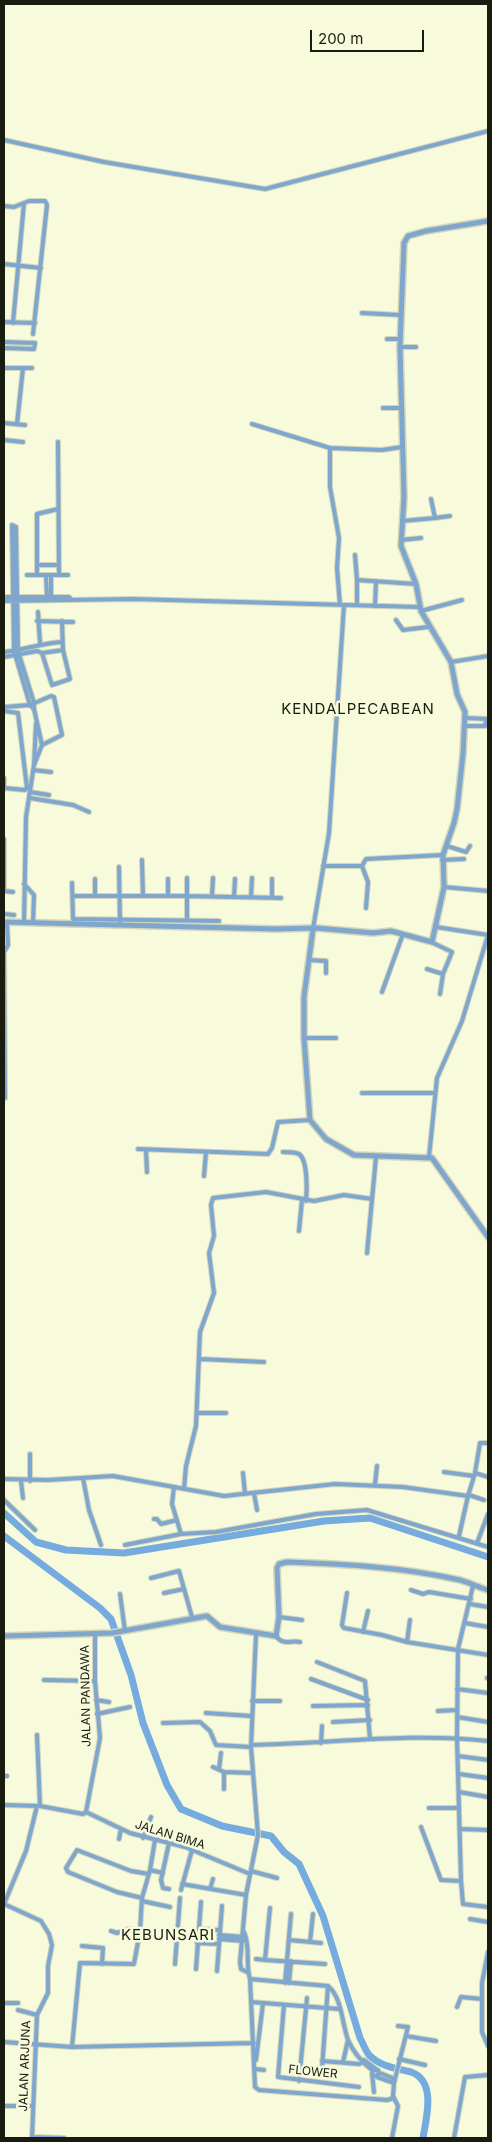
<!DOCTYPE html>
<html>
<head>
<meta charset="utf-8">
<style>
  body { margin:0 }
  #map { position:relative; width:492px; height:2142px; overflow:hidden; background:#f7fadb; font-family:Inter,sans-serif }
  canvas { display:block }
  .frame { position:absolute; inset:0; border:5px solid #1b1c10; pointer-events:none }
  .scale { position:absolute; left:310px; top:30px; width:114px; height:22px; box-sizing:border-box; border:2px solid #1b1c10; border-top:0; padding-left:6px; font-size:15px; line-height:18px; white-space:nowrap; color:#1b1c10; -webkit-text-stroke:4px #f7fadb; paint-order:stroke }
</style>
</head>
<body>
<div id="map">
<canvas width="492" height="2142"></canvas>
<div class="frame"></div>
<div class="scale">200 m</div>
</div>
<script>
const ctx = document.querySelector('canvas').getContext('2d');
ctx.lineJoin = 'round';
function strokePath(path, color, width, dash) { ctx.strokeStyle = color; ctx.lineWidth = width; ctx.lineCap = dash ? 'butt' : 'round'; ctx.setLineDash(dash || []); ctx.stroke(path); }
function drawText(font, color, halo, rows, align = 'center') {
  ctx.font = font + ' Inter,sans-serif'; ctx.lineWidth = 5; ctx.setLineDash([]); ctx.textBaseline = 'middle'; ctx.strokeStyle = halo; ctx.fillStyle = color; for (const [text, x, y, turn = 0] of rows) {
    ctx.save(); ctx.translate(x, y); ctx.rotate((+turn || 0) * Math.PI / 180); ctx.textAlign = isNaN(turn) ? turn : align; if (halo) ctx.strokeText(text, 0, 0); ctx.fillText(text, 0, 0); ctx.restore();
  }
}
const river = new Path2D(`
  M4 1513 36 1542 66 1550 124 1553 324 1521 370 1518 488 1557
  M4 1536 100 1608 111 1619 131 1675 143 1723 167 1785 181 1809 222 1826 271 1836 284 1852 299 1864 323 1916 360 2038C363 2043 365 2050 369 2055 381 2067 396 2068 411 2072 437 2081 426 2119 423 2138`);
const minor = new Path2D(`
  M4 140 104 162 265 189 488 131
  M4 206 14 207 29 201H45L47 205 33 334
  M4 264 41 268
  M362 313 400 315
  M4 322 35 323
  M13 323 24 203
  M387 339H400
  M4 342 35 343 34 349 4 348
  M400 347H416
  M4 368H32
  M383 408H401
  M4 423 25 425
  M17 424 23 368
  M252 424 330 448 382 450 402 447
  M4 440 23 442
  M58 442 59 575
  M330 448V487L339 538 337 568 340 605
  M435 518 450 516
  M402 521 435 518 431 499
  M401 540 421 538
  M355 555 357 580V605
  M38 565H59
  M27 575H68
  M37 575V514L58 509
  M46 575 47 598
  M357 580 416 584
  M4 597H69L71 599
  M51 598V575
  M4 601 133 599 419 607
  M375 606 376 581
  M421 611 462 600
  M38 612 40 643
  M396 620 403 630 428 627
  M37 621 73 622
  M4 652C25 650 42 643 62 642
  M42 653 52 685 70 679 63 650 62 621
  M4 657 37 651 42 653 63 650
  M451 662 488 656
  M4 707 30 705 51 696 54 697 62 735 42 745
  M4 711 18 713 27 788 25 790 4 788
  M466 718 488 719
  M465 726H485L486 719
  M34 765 42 745 34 709V703L18 651 16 527 12 525 14 651 30 705 34 709
  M33 770 51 772
  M4 778V789
  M30 792 49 795
  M30 798 73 805 89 812
  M4 839V891
  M447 846 466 852 470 846
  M142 860 143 896
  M442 860 464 859
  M323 866H362
  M119 867 120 922
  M95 879V896
  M72 883 73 919 219 921
  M24 884 34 895 33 923
  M444 887 488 891
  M4 891 13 892
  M73 896H187V878
  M168 896V879
  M212 896 213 878
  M234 897 235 879
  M251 897 252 878
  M272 898V879
  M366 908 368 882 362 866 366 859 443 855
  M4 914 14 915
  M187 920V896L281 898
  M24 923 26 817 34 765 36 724
  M436 927 488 935
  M313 929 329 833 344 605
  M431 942 452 952 443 974 440 994
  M309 960 326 961V973
  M427 969 443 974
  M382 992 403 934
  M304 1038H336
  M362 1093H434
  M5 1098 4 952 8 945 7 922
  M138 1149 268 1154 272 1148 278 1122 310 1120
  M146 1150 147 1172
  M283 1152C288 1152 295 1152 299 1154 308 1160 307 1191 306 1201
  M429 1157 437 1078 462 1021 488 935
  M204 1176 206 1152
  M299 1231 302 1200
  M367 1253 376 1157
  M200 1359 264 1362
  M197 1413H226
  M30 1454V1481
  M444 1472 474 1476
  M243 1473 245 1494
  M475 1473 480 1443H488
  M83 1478 89 1510 101 1545
  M4 1479 48 1480 113 1476 224 1496 335 1484 403 1487 468 1496 475 1473 488 1477
  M21 1481 23 1498
  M375 1485 377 1466
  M174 1487 172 1504 181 1534
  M184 1489 186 1466 196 1426 200 1332 214 1293 209 1253 214 1236 211 1205 213 1198 266 1192 314 1201 344 1195 372 1199
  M254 1493 257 1510
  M469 1495 484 1500
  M4 1500 35 1530
  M154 1519H157L161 1524 177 1520
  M459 1536 468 1496
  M477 1543 488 1514
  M125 1545 181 1534 216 1532 316 1514 367 1510 488 1547
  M151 1578 179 1571 192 1617
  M473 1586 458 1649 457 1738 461 1881 463 1904 488 1907
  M411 1590 423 1594 429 1592 471 1599
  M164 1593 184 1589
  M347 1593 342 1625 344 1628 382 1635 407 1642 488 1655
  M120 1594 125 1631
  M470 1604 488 1607
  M279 1617 302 1620
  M465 1623 488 1627
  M363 1632 368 1611
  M276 1636C283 1646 291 1640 300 1642
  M407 1642 410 1620
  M317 1662 365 1681 370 1739
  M487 1678H488
  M311 1679 368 1700
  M44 1680 95 1681
  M457 1689 488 1693
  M96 1700 109 1702
  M252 1701H280
  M313 1706 368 1705
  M438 1711 457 1710
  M206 1713 251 1716
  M97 1714 130 1707
  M457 1717 488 1722
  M333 1722 370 1720
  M163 1723 200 1722 210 1731 216 1745 251 1747
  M37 1735 40 1806
  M321 1743 322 1726
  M251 1745C330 1744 409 1732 488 1741
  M458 1756 488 1760
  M213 1767 224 1772 253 1773
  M219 1769 221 1753
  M224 1772V1789
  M459 1774 488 1778
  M4 1776H7
  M459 1792 488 1797
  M4 1805 40 1806 83 1814 86 1812 130 1833 185 1847 250 1874
  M429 1808H459
  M86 1812 100 1738 95 1681V1634
  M421 1827 441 1880 461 1881
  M461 1829 488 1830
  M143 1838 151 1817
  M119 1839 121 1829
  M169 1843 161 1880 163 1888 169 1889
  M150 1870 163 1873
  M251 1871 277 1878
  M182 1884 246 1895
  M210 1889 213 1879
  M181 1890 192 1850
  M142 1898 117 1892 68 1872 66 1868 77 1850 131 1871 149 1874
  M142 1901 170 1907
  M270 1908 265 1960 325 1964
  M470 1919 488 1922
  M199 1929 219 1930
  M111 1931 117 1933 128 1929 140 1931
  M244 1932C251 1947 245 1963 250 1979L255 2087 259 2090 387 2100 394 2098
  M177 1935H198
  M219 1935 244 1937
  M219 1939 243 1941
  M289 1940 321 1943
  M310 1942 313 1914
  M197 1943 219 1944
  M82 1946 103 1948 102 1964
  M488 1952 482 1983V2032L488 2046
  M256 1959 265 1960
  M175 1964 180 1898
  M196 1969 201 1902
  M217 1971 222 1906
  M247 1972 241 1969 240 1962 246 1895 258 1835 251 1747 256 1634
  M250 1979 328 1986C342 1997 342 2024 348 2040 353 2052 363 2063 373 2071
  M285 1983 291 1914
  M289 1983 291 1961
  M251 2002 339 2009
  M4 2003H18
  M284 2005 278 2077 359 2087
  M457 2007 461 1997 482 1999
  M18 2010 37 2015
  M406 2036 436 2041
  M4 2042 72 2047 254 2043
  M72 2047 80 1963 134 1964 140 1931 142 1898 150 1870 155 1840
  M399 2059 425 2065
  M256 2060 263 2003
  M364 2060 376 2069
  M322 2061 359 2064 366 2061
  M343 2062 348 2040
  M255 2069 264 2070
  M322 2069 328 1986
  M380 2073 395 2079
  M374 2076 379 2074 378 2070H374L372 2073 374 2092
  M377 2077 394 2083
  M299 2081 307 1998
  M4 2106H33
  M32 2137 64 2138
  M32 2138 37 2015 48 1993V1966L52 1945 49 1934 41 1921 4 1904 26 1851 37 1806
  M392 2138 398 2106 393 2096 394 2083 408 2027 398 2026
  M454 2138 465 2077 488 2075`);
const tertiary = new Path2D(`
  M4 922 275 929 316 928 373 933 391 931 432 942 444 887 443 855 454 823 457 809 463 754 465 712 457 694 451 662 421 611 416 584 401 546 404 497 400 347 404 243 408 236 426 231 488 221
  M313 929 304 997V1038L310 1120 326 1139 354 1155 432 1158 488 1237
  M4 1636 112 1633 207 1616 220 1627 276 1636 279 1617 277 1568 279 1564 287 1562C343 1564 400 1567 455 1579 467 1581 477 1587 488 1590`);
const streetNames = [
  ["JALAN PANDAWA",86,1696,-91],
  ["JALAN BIMA",170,1835,17],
  ["JALAN ARJUNA",25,2066,-88],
  ["FLOWER",313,2072,6]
];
const quarterNames = [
  ["KENDALPECABEAN",358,709],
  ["KEBUNSARI",168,1935]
];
strokePath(river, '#75abdf', 7);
strokePath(minor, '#d4d6bb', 6);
strokePath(tertiary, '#d4d6bb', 8);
strokePath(minor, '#7fa6cc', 4);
strokePath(tertiary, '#7fa6cc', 5);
drawText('12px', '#1b1c10', '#f7fadb', streetNames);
ctx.letterSpacing = '1px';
drawText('15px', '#1b1c10', '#f7fadb', quarterNames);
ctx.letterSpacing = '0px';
</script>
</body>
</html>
